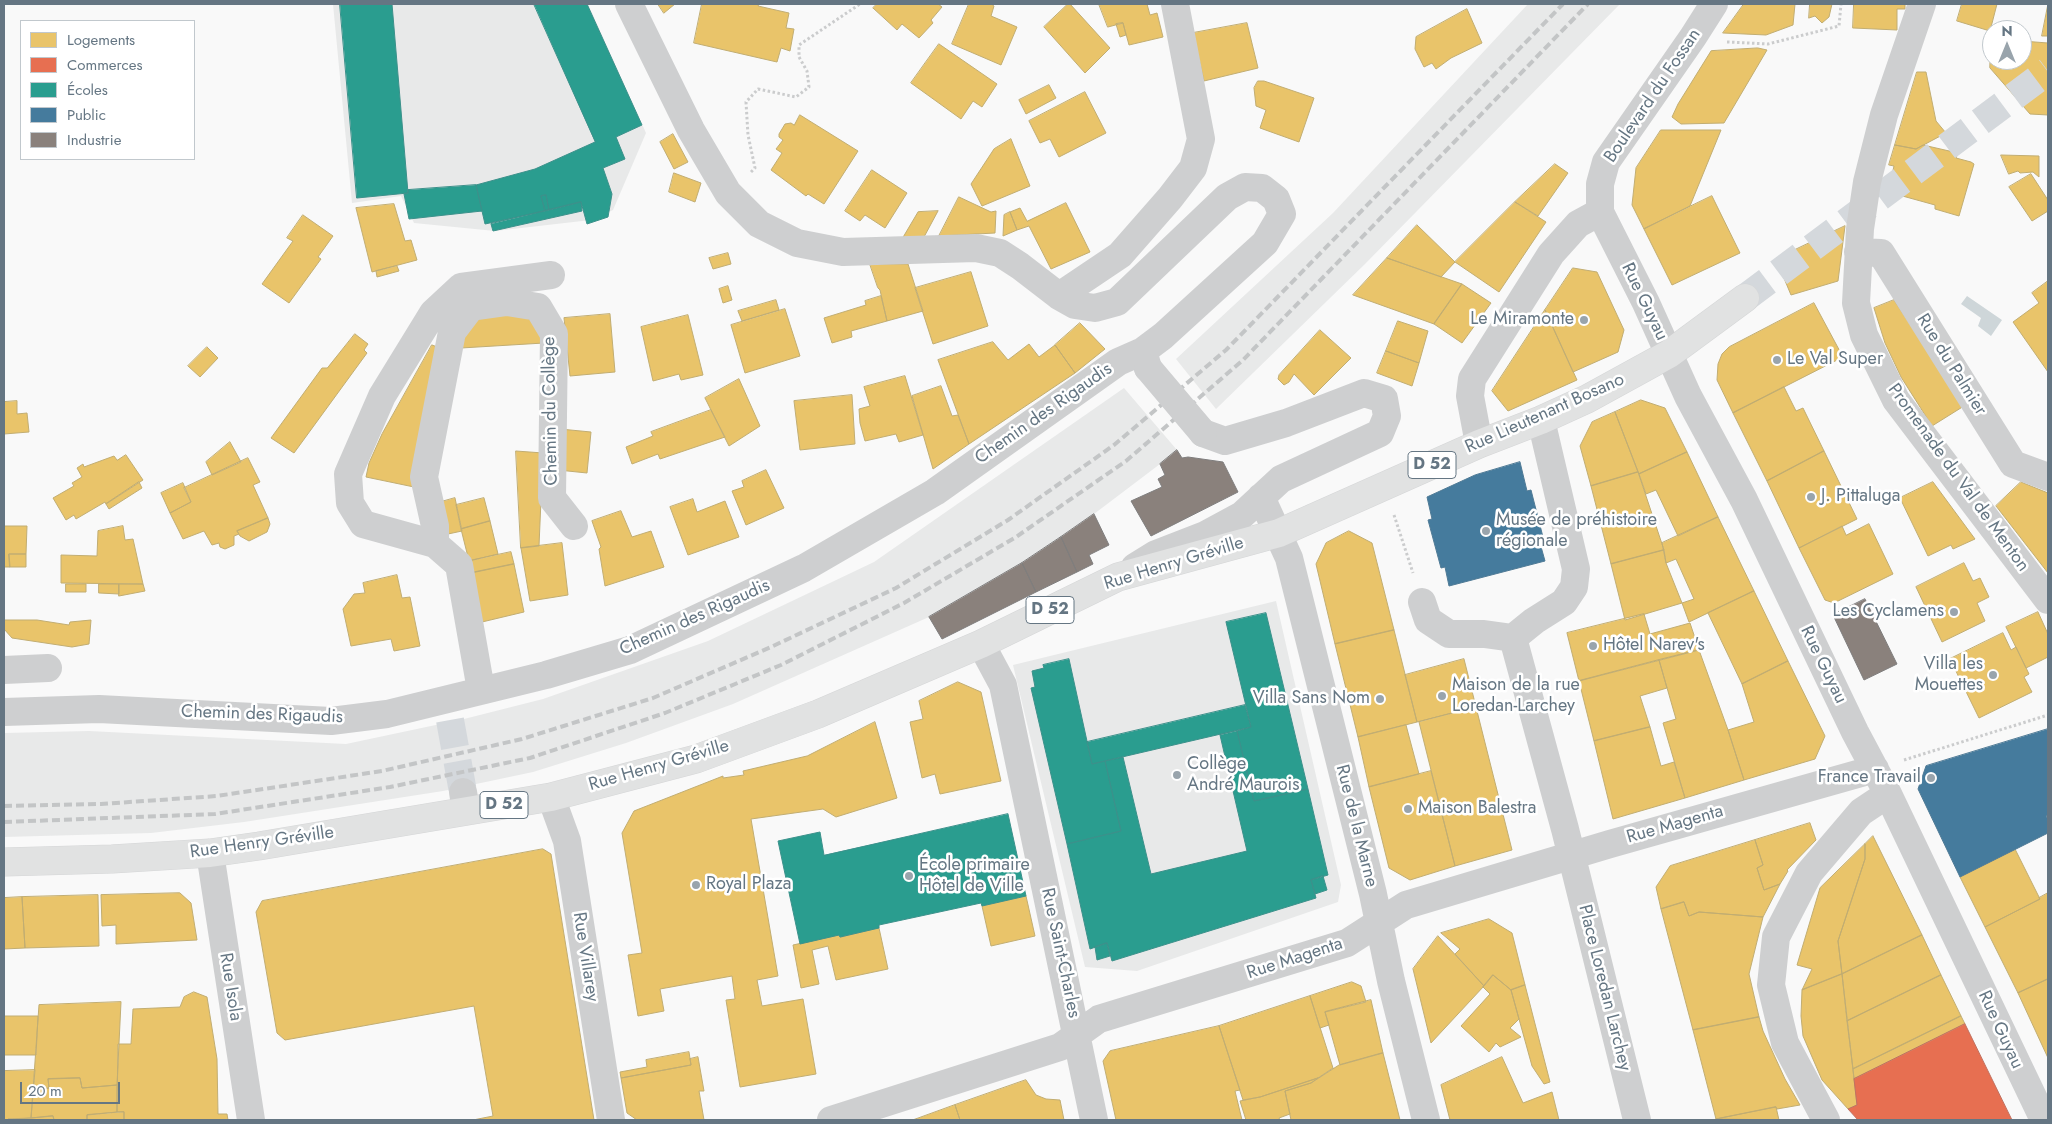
<!DOCTYPE html>
<html>
<head>
<meta charset="utf-8">
<style>
  body { margin:0 }
  #map { position:relative; width:2052px; height:1124px; overflow:hidden; background:#f9f9f9; font-family:Jost,sans-serif }
  canvas { display:block }
  .frame { position:absolute; inset:0; border:5px solid #657683; pointer-events:none }
  .legend { position:absolute; left:20px; top:20px; width:175px; height:140px; box-sizing:border-box; background:#fff; border:1px solid #c1c8cd; margin:0; padding:6px 9px; list-style:none; font-size:15px; color:#657683 }
  .legend li { display:flex; align-items:center; gap:10px; height:25px }
  .legend b { width:25px; border:1px solid #c1c8cd }
  .north { position:absolute; left:1982px; top:20px; width:50px; height:50px; box-sizing:border-box; background:#fff; border:1px solid #c1c8cd; border-radius:50%; rotate:0deg; font-size:14px; font-weight:700; line-height:20px; text-align:center; color:#657683 }
  .north::after { content:''; display:block; margin:auto; width:18px; height:22px; background:#99a4ac; clip-path:polygon(50% 0,100% 100%,50% 72%,0 100%) }
  .scale { position:absolute; left:20px; top:1082px; width:100px; height:22px; box-sizing:border-box; border:2px solid #657683; border-top:0; padding-left:6px; font-size:15px; line-height:18px; white-space:nowrap; color:#657683; -webkit-text-stroke:4px #fff; paint-order:stroke }
</style>
</head>
<body>
<div id="map">
<canvas width="2052" height="1124"></canvas>
<div class="frame"></div>
<ul class="legend">
<li><b style="height:14px;background:#e9c46a"></b>Logements</li>
<li><b style="height:14px;background:#e76f51"></b>Commerces</li>
<li><b style="height:14px;background:#2a9d8f"></b>Écoles</li>
<li><b style="height:14px;background:#457b9d"></b>Public</li>
<li><b style="height:14px;background:#8a817c"></b>Industrie</li>
</ul>
<div class="north">N</div>
<div class="scale">20 m</div>
</div>
<script>
const ctx = document.querySelector('canvas').getContext('2d');
ctx.lineJoin = 'round';
function fillPath(path, color) { ctx.fillStyle = color; ctx.fill(path, 'evenodd'); }
function strokePath(path, color, width, dash) { ctx.strokeStyle = color; ctx.lineWidth = width; ctx.lineCap = dash ? 'butt' : 'round'; ctx.setLineDash(dash || []); ctx.stroke(path); }
function drawText(font, color, halo, rows, align = 'center') {
  ctx.font = font + ' Jost,sans-serif'; ctx.lineWidth = 5; ctx.setLineDash([]); ctx.textBaseline = 'middle'; ctx.strokeStyle = halo; ctx.fillStyle = color; for (const [text, x, y, turn = 0] of rows) {
    ctx.save(); ctx.translate(x, y); ctx.rotate((+turn || 0) * Math.PI / 180); ctx.textAlign = isNaN(turn) ? turn : align; if (halo) ctx.strokeText(text, 0, 0); ctx.fillText(text, 0, 0); ctx.restore();
  }
}
const built = new Path2D(`
  M333 4H588L646 133 613 210 591 220 495 231 414 223 401 196 352 203Z
  M1528 4H1620L1365 264 1216 409 1176 359 1333 213Z
  M1124 388 1177 450 1160 464 1094 514 1022 563 929 617 733 704 626 743 533 772 443 791 244 822 151 833 4 837V733L89 731 346 744 464 719 543 699 708 641 874 562Z
  M1276 601 1341 885 1338 902 1137 971 1085 967 1013 665Z`);
const water = new Path2D(`
  M1967 296 2002 320 1991 336 1978 326 1981 318 1961 304Z`);
const homes = new Path2D(`
  M658 4H675L664 13Z
  M702 4H759L758 6 789 13 786 28 794 29 790 51 781 48 777 62 694 43Z
  M877 4H938L942 7 931 20 933 23 919 38 902 24 897 30 873 8Z
  M969 4H991L994 6 991 16 1017 27 1001 65 952 44Z
  M1068 4H1070L1110 48 1085 73 1044 27Z
  M1099 4H1147L1150 15 1157 13 1163 37 1129 45 1123 23 1108 27Z
  M1744 4H1795L1793 25 1766 35 1723 33Z
  M1810 4H1832L1829 17 1822 23 1815 16 1809 18Z
  M1854 4H1905V9H1897V30L1853 28Z
  M1962 4H1997L1990 31 1957 21Z
  M2048 4V36H2042Z
  M1467 9 1482 43 1451 58 1436 69 1432 63 1424 67 1415 49 1416 37Z
  M1123 23 1126 35 1120 37 1116 24Z
  M1247 23 1258 68 1204 81 1193 33Z
  M1991 38 1992 60H2022V41L2048 43V115L2030 114 1990 68Z
  M939 44 997 84 982 107 973 101 961 119 911 83Z
  M1758 48 1767 50 1724 123 1681 124 1672 117 1678 104 1711 51Z
  M1917 72H1926L1936 121 1946 133 1916 149 1895 145Z
  M1258 81H1264L1314 98 1299 142 1260 128 1266 110 1256 106 1254 88Z
  M1049 85 1056 98 1026 114 1019 100Z
  M1085 92 1106 133 1059 157 1050 139 1040 143 1029 121Z
  M800 115 858 151 824 204 808 194 806 196 771 170 782 153 776 149 783 140 779 137V134L785 124 791 123 794 125Z
  M1661 130H1721L1690 206 1644 229 1632 205 1636 168Z
  M673 134 688 162 674 169 660 142Z
  M1011 139 1030 186 982 206 971 184 994 149Z
  M1895 145 1916 149 1923 145 1958 153 1956 158 1971 162 1974 164 1959 216 1935 209V205L1888 192 1894 166 1889 165Z
  M2001 155 2039 156V177L2033 172 2020 173 2018 171 2009 174Z
  M1555 164 1568 173 1538 216 1515 202Z
  M872 170 907 193 885 228 865 215 860 221 845 211Z
  M674 173 701 183 695 202 669 192Z
  M2031 174 2048 200V211L2032 221 2009 187Z
  M1712 196 1740 253 1672 285 1644 229Z
  M959 197 991 212 996 211 995 233 939 236Z
  M1515 202 1546 222 1499 292 1455 262Z
  M1066 203 1090 252 1051 269 1029 226 1017 230 1010 212 1020 208 1027 221Z
  M394 204 405 241 411 240 417 260 372 272 356 208Z
  M938 211 924 237 902 239 918 212Z
  M1010 212 1017 230 1003 236 1004 215Z
  M303 215 333 236 318 257 321 259 289 303 262 284 293 241 287 238Z
  M1417 225 1455 262 1441 277 1387 258Z
  M1845 226 1838 281 1791 295 1776 259Z
  M728 253 731 264 713 269 709 258Z
  M1387 258 1462 284 1434 324 1353 295Z
  M870 264H908L923 311 887 321 880 290 878 288Z
  M397 266 399 271 377 277 376 271Z
  M1573 268 1597 272 1624 330 1618 352 1573 372 1545 310Z
  M971 272 988 326 933 344 915 288Z
  M2048 281V372L2013 322 2039 303 2032 293Z
  M1462 284 1491 303 1462 343 1434 324Z
  M728 286 732 300 723 303 719 289Z
  M881 296 887 321 851 331 852 337 832 343 824 318 866 305 865 301Z
  M776 300 779 310 742 321 738 311Z
  M1894 300 1964 406 1932 426 1901 377 1885 343 1874 308Z
  M1814 303 1843 357 1733 413 1717 380 1718 364 1722 354 1729 347Z
  M785 309 800 356 745 373 731 325Z
  M1545 310 1577 380 1508 411 1492 391Z
  M519 311 539 327 544 343 461 348 470 321Z
  M610 314 615 372 570 376 564 318Z
  M688 315 703 375 681 380 679 374 653 381 641 327Z
  M1398 321 1428 331 1419 363 1386 351Z
  M1080 323 1105 349 1075 373 1055 345Z
  M1320 330 1351 358 1314 395 1294 374 1289 382 1284 385 1278 379 1279 375Z
  M355 334 368 344 364 350 367 353 294 453 271 438 322 368H327Z
  M993 342 1008 360 1029 344 1039 357 1055 345 1075 373 969 444 938 360Z
  M432 345 440 348 414 487 366 477 369 463 382 434Z
  M207 347 218 358 200 377 188 366Z
  M1386 351 1419 363 1412 386 1377 373Z
  M905 376 923 435 899 442 896 434 865 441 860 423 859 409 870 406 864 387Z
  M739 379 760 426 729 446 705 398Z
  M941 386 952 416 958 415 969 444 933 469 912 396Z
  M1784 387 1796 411 1803 408 1824 451 1767 481 1733 413Z
  M852 395 855 444 800 450 794 401Z
  M1641 400 1665 408 1687 452 1639 474 1615 412Z
  M17 401V414L27 413 29 432 4 434V402Z
  M711 410 725 437 660 459 658 454 632 464 626 447 653 436 651 432Z
  M1615 412 1638 472 1591 486 1580 446 1592 422Z
  M560 429 591 432 587 473 558 470Z
  M230 442 241 462 212 475 206 462Z
  M516 451 543 453 539 546 521 548Z
  M1824 451 1857 519 1799 548 1767 481Z
  M1687 452 1718 517 1678 536 1656 490 1646 494 1639 474Z
  M126 455 143 480 106 504 105 502 76 519 74 515 66 520 53 498 74 486 72 483 82 477 77 468 83 464 84 467 114 456 117 460Z
  M248 458 260 482 253 485 268 518 237 531 239 534 234 536V545L225 549 220 547 219 543 212 545 204 531 183 539 170 513 191 502 184 488Z
  M766 470 784 508 746 525 732 491 744 487 742 481Z
  M1638 472 1664 550 1611 564 1591 486Z
  M139 482 142 488 109 509 106 504Z
  M1933 482 1975 539 1953 549 1951 545 1928 556 1900 498Z
  M2021 482 2048 493V573L1996 506Z
  M183 483 191 502 170 513 161 493Z
  M455 498 462 531 448 534 441 502Z
  M484 498 490 521 461 529 456 505Z
  M693 499 697 512 725 501 739 537 688 555 670 507Z
  M621 511 632 537 651 531 664 567 605 586 599 549 601 547 592 521Z
  M1718 517 1754 591 1689 622 1682 603 1694 599 1676 559 1666 563 1662 543Z
  M268 518 270 524 267 532 249 541 240 536 237 531Z
  M490 521 498 554 469 561 461 529Z
  M1869 524 1893 574 1834 603 1825 600 1799 548 1842 526 1846 535Z
  M4 526H27L26 554H9L10 567H4Z
  M123 526 125 540 133 539 143 584 61 583V555L97 556 98 531Z
  M1349 531 1372 543 1394 630 1335 644 1316 564 1326 543Z
  M562 543 568 595 530 601 521 548Z
  M1664 550 1666 563 1682 603 1625 620 1611 564Z
  M511 552 514 564 471 573 469 561Z
  M9 554H26V567H10Z
  M1964 563 1973 581 1980 578 1989 597 1977 603 1985 621 1942 642 1916 587Z
  M514 564 524 612 482 622 471 573Z
  M397 575 402 598 410 597 420 646 394 651 391 639 351 646 343 609 354 594 365 593 363 583Z
  M66 584H86V592H66Z
  M99 584H119V594L99 593Z
  M119 584H143L145 591 119 596Z
  M1754 591 1788 661 1742 684 1708 613Z
  M2038 612 2048 634V657L2026 668 2006 627Z
  M1644 614 1650 634 1690 623 1699 650 1579 681 1567 633Z
  M4 620H37L69 625 70 622 91 620 89 644 72 647 12 638 4 629Z
  M1394 630 1417 722 1358 737 1335 644Z
  M2003 633 2011 650 2016 647 2029 674 2024 677 2032 692 1979 718 1950 659Z
  M1699 650 1728 730 1744 780 1685 798 1663 723 1676 719 1659 660Z
  M1464 659 1476 707 1417 722 1405 675Z
  M1659 660 1667 688 1640 696 1650 727 1594 741 1579 681Z
  M1788 661 1825 736 1815 759 1744 780 1728 730 1754 722 1742 684Z
  M958 682 981 692 1001 781 940 794 935 774 922 778 910 722 923 719 919 701Z
  M1476 707 1512 850 1455 866 1419 722Z
  M875 722 897 798 836 817 823 809 751 819 778 976 757 980 762 1006 803 999 816 1074 740 1087 726 1000 735 999 732 976 660 989 664 1011 638 1016 628 955 642 953 622 833 634 811 723 776V778L744 775 743 771 807 756Z
  M1406 725 1419 774 1369 787 1358 737Z
  M1650 727 1661 766 1674 762 1685 798 1613 819 1594 741Z
  M1431 771 1455 866 1410 880 1389 868 1369 787Z
  M1810 823 1816 840 1787 870 1788 871 1780 884 1764 890 1757 868 1763 865 1755 840Z
  M1873 836 1922 935 1842 974 1838 941 1865 859V844Z
  M1755 840 1763 865 1757 868 1764 890 1780 884 1763 917 1699 912 1689 916 1684 902 1661 909 1656 887 1670 866Z
  M1865 844V859L1838 941 1842 974 1802 990 1812 969 1797 965 1820 888Z
  M543 849 551 854 594 1120H473L493 1116 474 1006 285 1040 277 1033 256 912 262 901Z
  M2015 849 2040 899 1985 927 1960 877Z
  M180 893 191 903 197 940 116 944V925L102 926 101 895Z
  M2048 893V979L2018 993 1985 927 2040 899 2039 898Z
  M98 895 99 946 25 948 22 897Z
  M1026 896 1035 936 991 946 982 906Z
  M22 897 25 948 4 949V898Z
  M1684 902 1689 916 1699 912 1763 917 1749 974 1759 1017 1693 1030 1661 909Z
  M1489 919 1512 933 1525 985 1511 990 1493 975 1484 986 1455 954 1460 949 1441 933Z
  M879 928 888 969 836 980 828 946 812 950 819 984 801 988 793 945 839 935 840 937Z
  M1922 935 1941 975 1847 1021 1842 974Z
  M1438 936 1484 986 1431 1043 1413 969Z
  M1842 974 1857 1105 1848 1109 1822 1080 1803 1036 1801 1016 1802 990Z
  M1493 975 1511 990 1519 1019 1510 1028 1521 1037 1500 1047 1496 1043 1489 1052 1461 1026 1490 994 1483 987Z
  M1941 975 1961 1016 1853 1069 1847 1021Z
  M2048 979V1058L2018 993Z
  M1352 982 1361 986 1366 1002 1325 1012 1329 1025 1320 1028 1310 996Z
  M1525 985 1550 1082 1544 1084 1532 1066 1511 990Z
  M194 992 207 997 217 1059 218 1114H227L228 1120H124V1112H117L118 1044H131L133 1009 180 1007 184 997Z
  M1310 996 1333 1068 1318 1078 1260 1097 1243 1100 1219 1026Z
  M1371 1000 1383 1053 1340 1065 1325 1012Z
  M121 1002 117 1085 82 1088 80 1078 48 1079 49 1088 33 1090 39 1005Z
  M4 1016H38L36 1055H4Z
  M1961 1016 1965 1024 1854 1079 1853 1069Z
  M1759 1017 1763 1031 1785 1079 1800 1105 1777 1109 1776 1107 1716 1119 1693 1030Z
  M1219 1026 1240 1090 1235 1091 1242 1120H1116L1103 1061 1110 1051Z
  M689 1052 691 1065 621 1078 620 1072 647 1067 646 1060Z
  M1383 1053 1400 1120H1291L1285 1091 1311 1083 1339 1065Z
  M698 1057 704 1091H699L704 1120H637L627 1113 621 1078 691 1065 690 1059Z
  M1502 1057 1523 1103 1552 1092 1559 1120H1450L1441 1085Z
  M35 1070 31 1118 4 1120V1071Z
  M80 1078 82 1088 117 1085V1112L87 1115V1120H54L53 1116 31 1118 33 1090 49 1088 48 1079Z
  M1318 1078 1311 1083 1285 1091 1290 1114 1279 1118 1280 1120H1246L1240 1101 1260 1097Z
  M1026 1080 1036 1095 1046 1099 1060 1100 1064 1120H960L955 1105Z
  M955 1105 960 1120H913Z
  M1776 1107 1779 1120 1716 1119Z
  M124 1112V1120H87V1115Z
  M53 1116 54 1120 8 1119 31 1118Z`);
const shops = new Path2D(`
  M1965 1024 2012 1120H1858L1848 1109 1857 1105 1854 1079Z`);
const schools = new Path2D(`
  M340 4H392L408 193 357 198Z
  M534 4H587L642 125 616 137 625 159 603 168 612 194 608 217 587 224 581 202 549 210 546 195 541 196 545 211 485 224 476 185 535 169 595 142Z
  M476 185 482 211 409 219 404 194 408 193V190Z
  M546 195 549 210 545 211 541 196Z
  M581 202 582 211 493 231 491 224Z
  M1266 613 1308 789 1254 801 1237 731 1251 727 1226 622Z
  M1069 659 1092 764 1105 761 1121 831 1067 844 1031 688 1035 687 1032 671 1044 668 1043 665Z
  M1245 705 1251 727 1092 764 1087 742Z
  M1237 731 1254 801 1308 789 1328 875 1311 880 1316 898 1112 961 1107 943 1090 949 1067 844 1121 831 1105 761 1123 757 1151 874 1247 851 1220 735Z
  M1008 814 1026 896 982 906 981 903 879 925V928L840 937 839 935 800 944 778 841 820 832 824 855Z
  M1323 876 1327 890 1315 894 1311 880Z
  M1107 943 1110 956 1097 960 1095 947Z`);
const public = new Path2D(`
  M1520 462 1527 491 1531 490 1544 541 1540 543 1545 561 1449 586 1445 567 1441 568 1428 520 1432 519 1427 497 1475 475Z
  M2048 729V815L2046 816 2048 820V833L1960 877 1918 789 1926 766Z`);
const industry = new Path2D(`
  M1177 450 1182 458 1188 457 1223 462 1238 492 1151 536 1131 501 1162 487 1158 479 1165 475 1160 464Z
  M1094 514 1109 545 1089 555 1093 564 1077 572 1061 537Z
  M1061 537 1077 572 1036 592 1022 563Z
  M1022 563 1036 592 942 639 929 617Z
  M1865 599 1897 664 1864 680 1833 615Z`);
const minorTunnel = new Path2D(`
  M450 720 463 792`);
const majorTunnel = new Path2D(`
  M1745 298 2048 71`);
const path = new Path2D(`
  M1727 42 1768 44 1839 26 1841 4
  M751 172 755 168 748 135 746 102 758 89 796 97 809 87 807 71 799 57V45L860 4
  M1394 515 1413 573
  M1904 760 2048 715`);
const minor = new Path2D(`
  M629 4 691 130 728 193 759 224 797 243 843 252 976 248 1000 253 1020 266 1059 296 1075 305 1095 308 1117 302 1227 197 1245 187 1262 188 1276 199 1282 214 1265 243 1163 336 1143 351 1148 368
  M1714 4 1693 37 1606 162 1600 184V212L1646 303 1688 396 1744 500 1855 732 1888 794 2044 1120
  M1922 4 1884 115 1867 182 1860 229 1856 303 1864 335 1896 400 2048 600
  M1858 252 1881 253 2013 464 2048 477
  M1059 296 1120 255 1170 198 1193 168 1201 139 1175 4
  M1479 444 1470 396 1472 379 1551 254 1578 224 1600 212
  M1261 497 1289 558 1373 894 1391 981 1426 1120
  M435 544V526L424 477 452 332 471 307 507 302 538 307 554 334 552 498 574 526
  M1135 567 1156 554 1205 535 1242 515 1281 479 1380 433 1387 416 1384 399 1364 393 1286 423 1225 441 1203 433
  M1422 602 1428 620 1449 634H1484L1513 638 1534 621 1564 602 1574 587 1576 569 1541 420
  M1513 638 1565 829 1637 1120
  M981 644 1003 685 1094 1120
  M4 670 48 668
  M481 690 459 565 435 544 363 524 350 503 348 474 382 396 433 313 461 287 551 275
  M4 712 99 709 331 721 387 714 546 675 630 650 804 568 935 492 1118 362 1143 351
  M463 792 466 811
  M551 797 567 841 611 1120
  M210 853 251 1120
  M831 1120 1060 1047 1099 1019 1347 943 1406 905 1610 844 1875 769
  M1826 1120 1785 1043 1771 985 1776 937 1809 873 1861 812 1888 794`);
const major = new Path2D(`
  M4 862 112 859 210 853 259 846 551 797 696 759 818 714 981 644 1118 577 1279 533 1479 444 1541 420 1587 399 1669 354 1745 298`);
const rail = new Path2D(`
  M4 806 101 804 217 796 382 771 522 739 653 698 771 647 896 588 1008 520 1114 445 1226 350 1563 4
  M4 822 215 814 390 787 530 758 665 713 781 665 904 603 1016 537 1126 461 1243 360 1588 4`);
const minorBridge = new Path2D(`
  M1148 368 1203 433`);
const markers = [
  [1584,320,5,"#99a4ac"],
  [1777,360,5,"#99a4ac"],
  [1811,497,5,"#99a4ac"],
  [1486,531,5,"#99a4ac"],
  [1954,612,5,"#99a4ac"],
  [1593,646,5,"#99a4ac"],
  [1993,675,5,"#99a4ac"],
  [1442,696,5,"#99a4ac"],
  [1380,699,5,"#99a4ac"],
  [1177,775,5,"#99a4ac"],
  [1931,778,5,"#99a4ac"],
  [1408,809,5,"#99a4ac"],
  [909,876,5,"#99a4ac"],
  [696,885,5,"#99a4ac"]
];
const shields = [
  [1432,465,48],
  [1050,610,48],
  [504,805,48]
];
const shieldNames = [
  ["D 52",1432,465],
  ["D 52",1050,610],
  ["D 52",504,805]
];
const streetNames = [
  ["Boulevard du Fossan",1653,96,-56],
  ["Rue Guyau",1644,302,64],
  ["Rue du Palmier",1951,365,58],
  ["Chemin du Collège",551,411,-91],
  ["Chemin des Rigaudis",1044,414,-35],
  ["Rue Lieutenant Bosano",1545,414,-24],
  ["Promenade du Val de Menton",1958,478,54],
  ["Rue Henry Gréville",1174,564,-17],
  ["Chemin des Rigaudis",695,618,-24],
  ["Rue Guyau",1823,665,64],
  ["Chemin des Rigaudis",262,715,2],
  ["Rue Henry Gréville",659,766,-16],
  ["Rue Magenta",1675,825,-16],
  ["Rue de la Marne",1356,826,76],
  ["Rue Henry Gréville",262,843,-8],
  ["Rue Saint-Charles",1060,953,78],
  ["Rue Villarey",585,957,81],
  ["Rue Magenta",1295,959,-18],
  ["Rue Isola",230,987,81],
  ["Place Loredan Larchey",1604,988,76],
  ["Rue Guyau",2000,1030,65]
];
const poiNames = [
  ["Le Miramonte",1574,320,"right"],
  ["Le Val Super",1787,360],
  ["J. Pittaluga",1821,497],
  ["Musée de préhistoire",1496,521],
  ["régionale",1496,542],
  ["Les Cyclamens",1944,612,"right"],
  ["Hôtel Narev's",1603,646],
  ["Villa les",1983,665,"right"],
  ["Mouettes",1983,686,"right"],
  ["Maison de la rue",1452,686],
  ["Loredan-Larchey",1452,707],
  ["Villa Sans Nom",1370,699,"right"],
  ["Collège",1187,765],
  ["André Maurois",1187,786],
  ["France Travail",1921,778,"right"],
  ["Maison Balestra",1418,809],
  ["École primaire",919,866],
  ["Hôtel de Ville",919,887],
  ["Royal Plaza",706,885]
];
fillPath(built, '#e8e9e9');
fillPath(water, '#ced6d9');
fillPath(homes, '#e9c46a');
strokePath(homes, '#c1ad72', 1);
fillPath(shops, '#e76f51');
strokePath(shops, '#c07160', 1);
fillPath(schools, '#2a9d8f');
strokePath(schools, '#3c918b', 1);
fillPath(public, '#457b9d');
strokePath(public, '#4f7a95', 1);
fillPath(industry, '#8a817c');
strokePath(industry, '#7f7e7e', 1);
strokePath(minorTunnel, '#d4d8dc', 28, [28, 14]);
strokePath(majorTunnel, '#d4d8dc', 28, [28, 14]);
strokePath(major, '#d5d6d7', 29);
strokePath(path, '#cbcccd', 3, [2.5, 2.5]);
strokePath(minor, '#cecfd0', 28);
strokePath(major, '#e1e2e2', 28);
strokePath(rail, '#c3c5c6', 4, [8, 4]);
strokePath(minorBridge, '#cecfd0', 28);
for (const [x, y, r, color] of markers) { const dot = new Path2D(); dot.arc(x, y, r, 0, 2 * Math.PI); ctx.fillStyle = color; ctx.fill(dot); strokePath(dot, '#fff', 2); }
for (const [x, y, w] of shields) { const box = new Path2D(); box.roundRect(x - w / 2, y - 13.5, w, 27, 4); ctx.fillStyle = '#fff'; ctx.fill(box); strokePath(box, '#657683', 1); }
drawText('bold 16px', '#657683', null, shieldNames);
drawText('18px', '#657683', '#fff', streetNames);
drawText('18px', '#657683', '#fff', poiNames, 'left');
</script>
</body>
</html>
